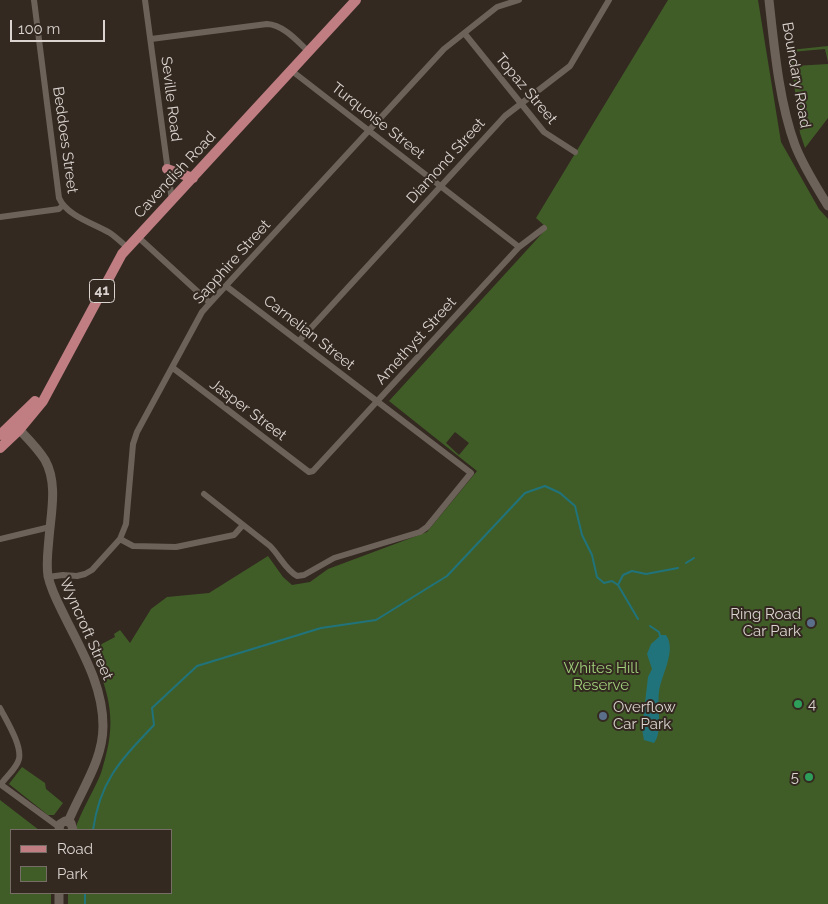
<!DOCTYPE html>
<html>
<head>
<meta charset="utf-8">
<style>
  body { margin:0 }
  #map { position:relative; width:828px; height:904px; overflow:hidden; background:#332921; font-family:Raleway,sans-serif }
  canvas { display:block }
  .legend { position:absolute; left:10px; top:829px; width:162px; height:65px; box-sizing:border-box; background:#332921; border:1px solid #766d67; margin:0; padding:6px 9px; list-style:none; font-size:15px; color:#dad3cf }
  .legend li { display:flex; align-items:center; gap:10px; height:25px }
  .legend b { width:25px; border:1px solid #766d67 }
  .scale { position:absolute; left:10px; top:20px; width:95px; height:22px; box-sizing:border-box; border:2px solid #dad3cf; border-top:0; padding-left:6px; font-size:15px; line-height:18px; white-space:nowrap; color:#dad3cf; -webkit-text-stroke:4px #332921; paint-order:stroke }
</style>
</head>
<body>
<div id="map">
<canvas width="828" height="904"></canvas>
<ul class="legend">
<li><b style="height:6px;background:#c07e83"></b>Road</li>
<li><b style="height:14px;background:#405d27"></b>Park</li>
</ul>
<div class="scale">100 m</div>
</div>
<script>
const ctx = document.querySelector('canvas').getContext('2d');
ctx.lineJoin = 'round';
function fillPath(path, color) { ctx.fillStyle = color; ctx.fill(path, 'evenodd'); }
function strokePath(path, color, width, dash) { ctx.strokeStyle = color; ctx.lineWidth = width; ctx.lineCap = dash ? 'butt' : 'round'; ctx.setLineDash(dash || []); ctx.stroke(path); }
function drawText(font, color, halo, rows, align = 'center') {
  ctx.font = font + ' Raleway,sans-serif'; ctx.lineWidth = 4; ctx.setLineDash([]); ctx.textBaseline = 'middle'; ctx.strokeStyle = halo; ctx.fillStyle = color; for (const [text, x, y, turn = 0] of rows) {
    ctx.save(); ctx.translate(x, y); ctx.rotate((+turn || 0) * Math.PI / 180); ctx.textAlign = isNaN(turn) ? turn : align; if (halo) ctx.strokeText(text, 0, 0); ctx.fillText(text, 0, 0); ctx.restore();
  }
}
const green = new Path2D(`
  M668 0H758L781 142 819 209 828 219V904H68V893H171V830H75C81 811 91 796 99 778 102 772 103 765 105 759 117 717 108 690 91 651L98 646 115 637 114 634 120 630 130 643 151 609 167 597 209 593 268 556 283 577 292 585 310 582 328 569 427 532 477 471 389 401 547 228 536 218ZM455 432 469 443 459 455 446 443Z
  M828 46V62L825 49 791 52 794 66 828 64V118L805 148 800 133 790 50Z
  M22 767 45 783 46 789 63 803 54 815H48L9 784Z
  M0 800 39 830H11V893H51V904H0Z`);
const water = new Path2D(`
  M661 635H666C677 651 661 675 659 692 657 706 663 732 654 743L644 740 642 729 648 677 652 669 647 654 651 644Z`);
const stream = new Path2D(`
  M686 563 694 558
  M618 585 623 575 632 571 646 574 678 568
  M650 626 659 632 660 636
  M93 830C100 780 121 760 154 725L152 708 197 666 321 628 376 620 447 576 525 493 545 486 560 493 575 506 582 535 592 555 597 577 604 583 612 581 618 585 638 619
  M85 893V904`);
const street = new Path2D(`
  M34 0 59 198C67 216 93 223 110 233 116 237 122 243 128 248
  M145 0 172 201
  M465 34 544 132 575 152
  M151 39 267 24C284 25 297 41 309 52
  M292 71 519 247
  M0 217 59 209 63 205
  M138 237 210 303
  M299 341 505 116 570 66 609 0
  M173 368 309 472 313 471 519 247 544 228
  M204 494 270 546C280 556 285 569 297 576L304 575 334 558 420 532 427 527 471 473 226 286
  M0 539 50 527
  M120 539 133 546 176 547 234 535 243 525
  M48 577 63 575 77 576 85 574 92 570 120 539 126 524 133 444 137 432 202 312 210 303 444 49 497 7 519 0
  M0 708C6 720 22 745 19 759 17 768 6 777 1 784
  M0 784 59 827`);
const secondary = new Path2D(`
  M769 0C774 45 779 102 795 145 803 166 816 186 828 206
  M15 425C25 436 37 447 45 460 58 483 51 513 49 538 48 551 46 564 48 576 51 590 58 603 64 615 81 650 103 685 103 726 103 761 81 790 68 822
  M59 830 60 824 65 821 71 823 73 830
  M59 893V904`);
const primary = new Path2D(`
  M167 169 193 178
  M0 435 35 401
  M0 448 19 430 43 401 122 254 356 0`);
const markers = [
  [811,623,5,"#5c6f8a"],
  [798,704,5,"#2e9e5b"],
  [603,716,5,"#5c6f8a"],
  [809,777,5,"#2e9e5b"]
];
const shields = [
  [102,291,25]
];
const shieldNames = [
  ["41",102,291]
];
const streetNames = [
  ["Boundary Road",796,75,80],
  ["Topaz Street",526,89,50],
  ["Seville Road",171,99,83],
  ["Turquoise Street",378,121,38],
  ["Beddoes Street",65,140,82],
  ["Diamond Street",446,161,-48],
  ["Cavendish Road",175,175,-47],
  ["Sapphire Street",232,262,-48],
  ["Carnelian Street",309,333,38],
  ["Amethyst Street",416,341,-48],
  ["Jasper Street",248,410,37],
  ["Wyncroft Street",86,629,66]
];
const poiNames = [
  ["Ring Road",801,614],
  ["Car Park",801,631],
  ["4",808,704,"left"],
  ["Overflow",613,707,"left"],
  ["Car Park",613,724,"left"],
  ["5",799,777]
];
const parkNames = [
  ["Whites Hill",601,668],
  ["Reserve",601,685]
];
fillPath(green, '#405d27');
fillPath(water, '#21737b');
strokePath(stream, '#21737b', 2);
strokePath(street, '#6d6259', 6);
strokePath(secondary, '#6d6259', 9);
strokePath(primary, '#c07e83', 10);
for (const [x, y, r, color] of markers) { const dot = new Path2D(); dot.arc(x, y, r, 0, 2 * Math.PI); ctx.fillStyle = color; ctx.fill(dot); strokePath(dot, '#332921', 2); }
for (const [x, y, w] of shields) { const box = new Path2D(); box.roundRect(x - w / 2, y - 11.5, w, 23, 4); ctx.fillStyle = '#332921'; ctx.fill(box); strokePath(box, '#dad3cf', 1); }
drawText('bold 14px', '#dad3cf', null, shieldNames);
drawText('15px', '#dad3cf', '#332921', streetNames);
drawText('15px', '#dad3cf', '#332921', poiNames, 'right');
drawText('15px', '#a0d07a', '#332921', parkNames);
</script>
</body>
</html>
